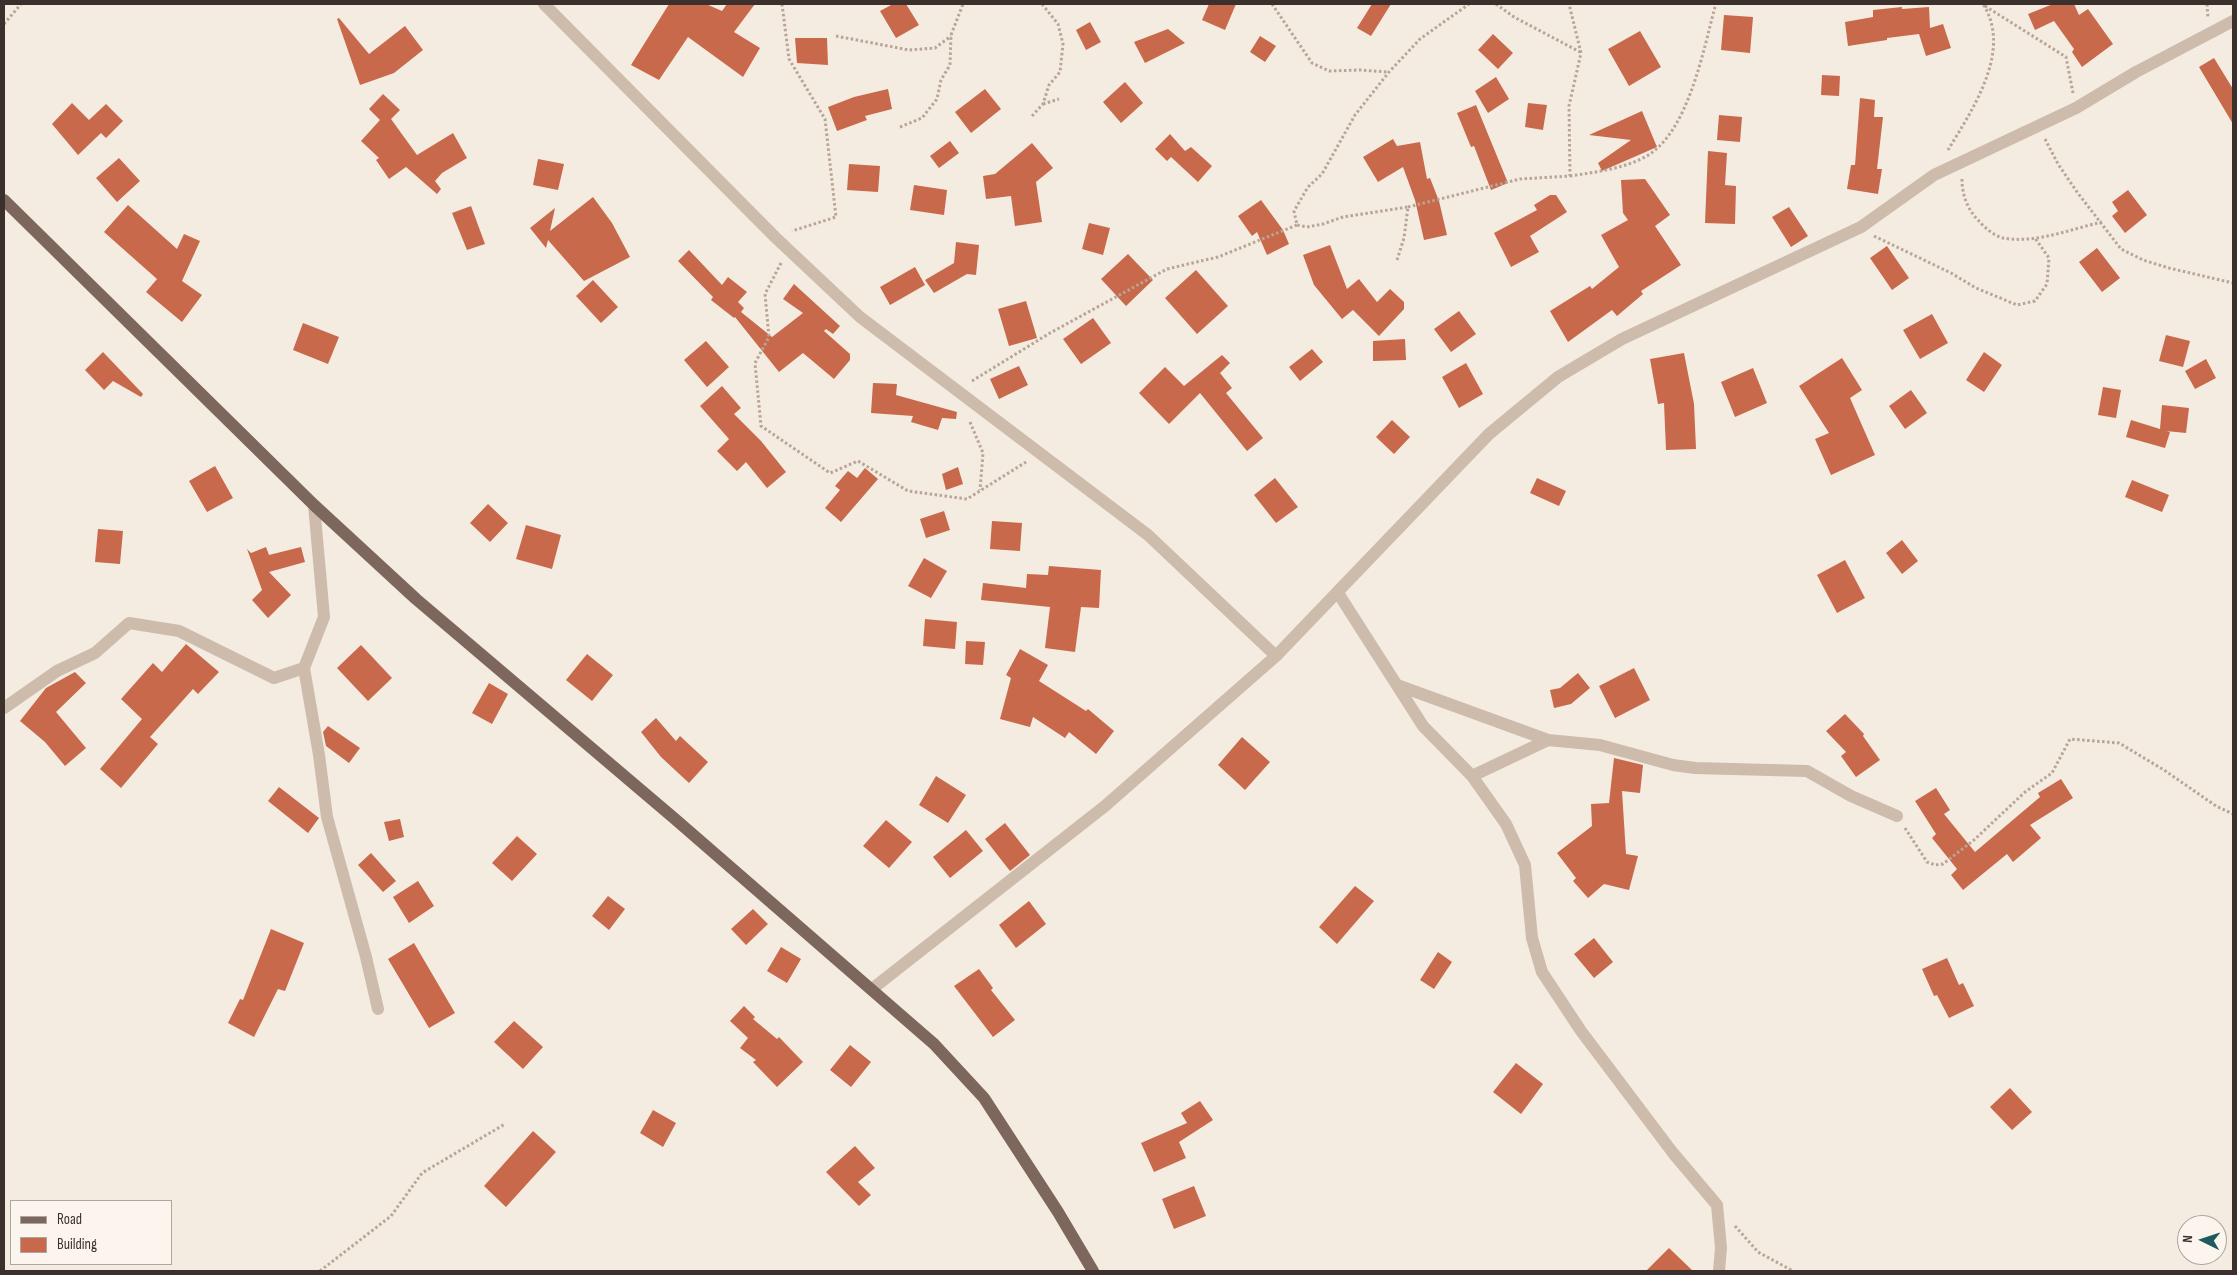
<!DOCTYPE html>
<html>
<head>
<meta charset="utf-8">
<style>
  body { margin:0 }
  #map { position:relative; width:2237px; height:1275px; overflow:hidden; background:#f4ebe1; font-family:"Sofia Sans Condensed",sans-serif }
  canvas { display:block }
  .frame { position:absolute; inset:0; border:5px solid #3b302b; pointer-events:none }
  .legend { position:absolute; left:10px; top:1200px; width:162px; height:65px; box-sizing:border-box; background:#fbf5ee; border:1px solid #aea6a0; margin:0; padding:6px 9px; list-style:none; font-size:15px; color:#3b302b }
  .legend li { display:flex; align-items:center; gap:10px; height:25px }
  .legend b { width:25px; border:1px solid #aea6a0 }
  .north { position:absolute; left:2177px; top:1215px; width:50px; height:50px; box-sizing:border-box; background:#fbf5ee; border:1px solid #aea6a0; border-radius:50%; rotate:274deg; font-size:14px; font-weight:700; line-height:20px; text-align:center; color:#3b302b }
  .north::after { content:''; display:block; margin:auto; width:18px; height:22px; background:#1f5a5e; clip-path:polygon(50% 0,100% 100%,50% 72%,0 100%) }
</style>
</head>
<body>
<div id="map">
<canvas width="2237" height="1275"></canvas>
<div class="frame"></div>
<ul class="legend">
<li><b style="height:6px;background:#7d675c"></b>Road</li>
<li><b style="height:14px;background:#c8694b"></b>Building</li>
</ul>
<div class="north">N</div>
</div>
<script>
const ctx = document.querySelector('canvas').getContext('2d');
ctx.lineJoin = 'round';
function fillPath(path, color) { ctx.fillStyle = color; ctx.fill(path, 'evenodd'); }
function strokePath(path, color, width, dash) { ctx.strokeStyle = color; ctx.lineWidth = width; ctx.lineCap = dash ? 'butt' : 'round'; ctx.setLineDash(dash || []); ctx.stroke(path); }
const building = new Path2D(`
  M669 4H706L722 11 727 4H755L734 32 760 48 743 77 688 37 659 80 631 65Z
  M893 4H906L919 25 896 38 880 11Z
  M1209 4H1236L1225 30 1202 20Z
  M1372 4H1391L1371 36 1357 28Z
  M2053 4H2074L2079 15 2088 9 2113 44 2082 67 2072 52 2074 49 2054 21 2035 30 2028 14Z
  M1902 7V9L1929 7 1930 28 1943 24 1951 48 1926 56 1919 34 1887 38V40L1848 46 1845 22 1873 17V10Z
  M1724 15 1753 17 1750 53 1721 50Z
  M339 18 369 54 405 26 423 50 394 73 360 85 337 19Z
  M1090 22 1101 42 1086 50 1076 30Z
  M1168 29 1185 43 1145 63 1134 42Z
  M1640 31 1661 67 1629 86 1608 49Z
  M1493 34 1513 53 1498 69 1478 50Z
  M1260 36 1276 46 1265 62 1250 52Z
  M795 38H827L828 65 797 63Z
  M2214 58 2233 89V124L2199 67Z
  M1822 75 1840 76 1839 96 1821 95Z
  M1496 77 1509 99 1488 113 1475 91Z
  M1125 82 1143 103 1121 123 1103 102Z
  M888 89 892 109 865 116 867 120 837 131 828 107 854 97Z
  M985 89 1001 109 971 133 955 112Z
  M383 94 400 110 391 119 417 155 453 133 467 158 442 173 435 181 441 189 437 194 406 167 389 179 376 160 379 158 361 141 380 120 369 109Z
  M1860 98 1875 100 1874 117H1883L1877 169H1882L1878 194 1847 189 1851 165H1855Z
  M72 103 89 120 106 104 123 121 106 138 101 133 78 155 52 124Z
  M1528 103 1547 105 1543 130 1525 127Z
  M1476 105 1508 183 1491 190 1474 146 1471 147 1457 113Z
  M1642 111 1657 147 1602 171 1598 163 1631 140 1589 135Z
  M1719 115 1742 117 1740 142 1717 140Z
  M1170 134 1185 151 1191 147 1212 166 1198 182 1171 157 1167 161 1155 149Z
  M1393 139 1397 146 1420 142 1427 179 1430 178 1439 201 1447 235 1424 240 1415 200 1403 167 1378 182 1363 157Z
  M950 141 959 153 939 168 930 156Z
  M1032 143 1053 168 1036 182 1042 222 1015 226 1011 196 986 199 983 176 995 174Z
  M1708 151 1727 153 1725 185 1736 186 1735 224 1705 223Z
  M119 158 140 181 117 202 96 178Z
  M538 159 564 164 558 190 533 185Z
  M849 164 880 166 878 192 847 190Z
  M1645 179 1670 215 1655 226 1681 265 1641 291 1643 294 1617 316 1612 310 1568 342 1550 311 1590 286 1592 289 1619 267 1601 235 1628 220 1623 213 1621 180Z
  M914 185 947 190 944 215 910 210Z
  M2128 190 2147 215 2125 233 2112 216 2118 211 2112 202Z
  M1550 195H1556L1567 212 1530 236 1539 252 1511 267 1494 233 1537 210 1534 205Z
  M593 197 612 223 630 257 584 281 548 240 546 248 530 228 555 208 550 231Z
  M1261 200 1283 230 1289 244 1267 255 1257 232 1252 236 1238 216Z
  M128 205 177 249 184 234 200 241 182 281 202 295 182 322 146 292 157 279 104 232Z
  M471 206 485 244 467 250 452 213Z
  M1789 207 1808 236 1791 247 1772 217Z
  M1089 223 1110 228 1103 255 1082 249Z
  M956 242 979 245 976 275 967 274 934 293 925 280 954 263Z
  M1330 245 1347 289 1359 279 1377 302 1390 289 1404 302V309L1379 336 1353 310 1342 319 1314 285 1303 255Z
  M1887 246 1909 278 1892 290 1870 258Z
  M2097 248 2120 278 2102 292 2079 262Z
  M689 250 722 285 728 277 747 292 738 302 744 308 741 312 772 337 803 313 783 299 794 284 840 326 833 334 826 329 824 331 850 354V360L834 379 803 353 779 372 735 317 734 318 711 300 713 297 678 261Z
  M1128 254 1153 280 1126 306 1101 279Z
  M915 267 925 285 890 305 880 287Z
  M1196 270 1228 306 1197 334 1165 298Z
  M593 280 618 307 601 323 576 296Z
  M1026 301 1037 338 1009 346 998 309Z
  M1459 311 1476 334 1451 352 1434 329Z
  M1932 314 1948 343 1920 359 1903 330Z
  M1093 318 1111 343 1081 364 1063 339Z
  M303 323 339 337 328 364 293 350Z
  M2166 335 2190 341 2183 367 2159 361Z
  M1405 339 1406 360 1373 361V341Z
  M706 341 729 367 707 387 684 360Z
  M1312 349 1323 362 1300 381 1289 367Z
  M103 352 143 394 141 397 113 381 104 390 85 370Z
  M1984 352 2002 365 1984 392 1966 380Z
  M1684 353 1694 404 1696 449 1666 450 1664 403 1658 404 1650 359Z
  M1222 355 1230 363 1220 373 1232 388 1226 393 1263 438 1247 451 1200 393 1169 424 1139 393 1165 367 1184 386Z
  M1842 358 1862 390 1850 398 1875 455 1831 475 1815 439 1829 433 1799 386Z
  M2206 359 2216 378 2195 389 2185 371Z
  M1466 363 1483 394 1459 408 1442 377Z
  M1019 366 1028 385 999 399 990 379Z
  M1753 368 1767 403 1735 417 1721 382Z
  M873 383 897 384 896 395 957 412 956 419 942 418 938 430 911 422 913 416 871 413Z
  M722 386 741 408 734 414 761 441 786 472 767 488 746 462 737 471 717 451 729 439 700 406Z
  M2103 387 2121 390 2116 418 2098 415Z
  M1911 390 1927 413 1905 429 1889 406Z
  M2162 405 2189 408 2186 433 2166 431 2170 432 2165 448 2126 437 2131 420 2160 429Z
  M1392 420 1410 437 1394 454 1376 437Z
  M215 466 233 498 207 512 189 481Z
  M958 467 963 484 946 490 942 474Z
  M865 468 878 479 841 522 825 508 840 490 835 486 848 471 857 478Z
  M1275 478 1298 507 1276 523 1254 495Z
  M1537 478 1566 491 1559 506 1530 493Z
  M2132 480 2169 495 2162 512 2125 497Z
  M488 504 508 523 490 542 470 523Z
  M944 511 950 530 926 538 920 519Z
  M992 521 1022 523 1020 551 990 549Z
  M526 525 561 535 552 569 516 559Z
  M98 529 123 531 120 564 95 562Z
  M1902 540 1918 561 1902 574 1886 553Z
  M266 547 269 555 301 547 305 562 269 572 291 595 268 618 252 600 262 590 247 549 251 553Z
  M924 558 947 571 931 598 908 586Z
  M1845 560 1865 598 1837 613 1817 575Z
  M1049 566 1101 570 1099 608 1081 607 1075 652 1045 648 1050 607 981 600 983 583 1026 588 1027 574 1048 575Z
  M925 619 957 622 955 649 923 646Z
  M966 641 985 642 983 665 965 664Z
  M186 644 219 672 198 694 193 689 150 737 158 744 121 788 100 769 142 719 121 699 153 663 162 672Z
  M361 645 392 678 368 701 337 668Z
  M1020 649 1048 665 1039 681 1086 711 1088 709 1114 731 1096 754 1069 732 1065 738 1033 717 1030 727 1000 719 1011 678 1006 675Z
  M587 654 613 675 592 701 566 680Z
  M1634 668 1650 700 1615 718 1599 686Z
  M75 672 86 683 56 712 86 748 65 766 45 742 20 721 46 688Z
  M1578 673 1590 688 1571 704 1554 708 1550 690 1560 688Z
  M489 683 508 694 492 724 472 713Z
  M1845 714 1864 734 1863 736 1880 760 1856 777 1841 756 1846 752 1826 731Z
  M656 718 676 741 680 736 708 762 689 783 661 757 641 732Z
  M328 726 360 748 349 763 326 746 323 732Z
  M1242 737 1270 762 1245 790 1218 765Z
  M1614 758 1643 765 1640 793 1622 791 1626 854 1638 856 1629 890 1604 884 1588 898 1573 881 1576 878 1557 853 1592 826 1591 804 1609 803Z
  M936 776 966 795 948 823 919 805Z
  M2061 779 2073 798 2030 825 2041 838 2013 862 2007 854 1963 890 1951 875 1957 869 1932 838 1936 834 1915 801 1936 788 1950 810 1944 814 1975 852 2040 797 2038 793Z
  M279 787 319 818 308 833 268 801Z
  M400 819 404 837 389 841 384 822Z
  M886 820 912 842 889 868 863 846Z
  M1005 823 1030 855 1010 871 985 839Z
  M966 830 983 851 950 878 933 857Z
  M517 836 537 854 512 881 492 863Z
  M371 853 396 881 383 892 358 865Z
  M418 881 434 906 409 923 393 897Z
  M1355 886 1374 901 1337 944 1319 927Z
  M608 896 625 909 609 930 592 916Z
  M1029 901 1046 924 1016 948 999 925Z
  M753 909 768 924 746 945 731 929Z
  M271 929 304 943 285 991 278 989 254 1037 228 1023 240 999 243 1000Z
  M1594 938 1613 962 1594 978 1574 954Z
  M414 943 455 1013 429 1028 388 959Z
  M781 947 801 959 787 983 767 971Z
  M1438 952 1452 962 1434 989 1420 980Z
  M1947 958 1959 985 1963 983 1974 1006 1949 1018 1937 995 1934 996 1922 969Z
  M979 969 993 988 991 990 1015 1020 993 1037 954 986Z
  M744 1006 755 1017 753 1019 777 1039 779 1037 803 1062 777 1087 753 1062 756 1060 740 1048 748 1038 730 1021Z
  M514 1021 543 1047 523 1069 494 1042Z
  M850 1045 871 1062 851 1087 830 1070Z
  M1516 1063 1543 1084 1521 1114 1493 1092Z
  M2010 1088 2032 1112 2012 1130 1990 1107Z
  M1200 1101 1213 1120 1179 1142 1186 1158 1154 1172 1141 1143 1187 1123 1181 1113Z
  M653 1110 676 1123 663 1147 640 1133Z
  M533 1131 556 1152 506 1207 484 1186Z
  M855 1146 875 1168 858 1182 871 1195 859 1206 826 1172Z
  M1194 1186 1206 1216 1174 1229 1162 1199Z
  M1669 1248 1693 1271H1646Z`);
const path = new Path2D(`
  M782 4 789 59 825 119 836 217 792 231
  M1272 4 1312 63 1329 71 1360 70 1388 72
  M1496 4 1514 17 1580 52
  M2207 4 2208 18
  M1985 6 2066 57 2073 93
  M4 24 21 4
  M836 36 909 50 935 48 951 36
  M1043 104 1059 99
  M1032 116 1043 104 1049 85 1060 72 1063 44 1058 24 1042 4
  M900 127 922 118 937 99 941 80 950 65 951 35 963 4
  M2045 139 2058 164 2077 192 2121 249 2143 260 2169 268 2233 283
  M1948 150C1972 110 2013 51 1983 4
  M1570 176C1596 172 1622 169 1645 157 1688 134 1703 51 1715 7
  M1962 179C1962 194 1967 209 1978 220 1984 227 1994 236 2003 238 2035 244 2071 229 2102 222
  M1408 207 1520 179 1570 176 1569 106 1581 53 1569 4
  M1874 236 1951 273 1976 288 2017 305 2035 301 2047 284 2049 258 2035 238
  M1397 260 1404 238 1408 207 1343 217 1323 224 1307 227 1297 225 1294 211 1308 187 1322 174 1355 115 1389 72 1420 39 1469 4
  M781 263 765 294 769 337 755 363 761 426 830 473 858 461 908 491 967 499 1026 462
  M972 381 1050 333 1167 269 1218 257 1297 225
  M970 422 983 453 980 490
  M1905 828 1927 862 1935 865 1943 864 1974 840 2025 792 2052 773 2070 739 2119 743 2164 770 2216 806 2233 814
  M1735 1226 1758 1252 1793 1271
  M320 1271 391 1216 422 1173 505 1124`);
const street = new Path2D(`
  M544 4 775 237 860 317 1148 535 1276 656
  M1338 593 1423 726 1472 776 1506 824 1525 865 1532 938 1542 972 1581 1031 1673 1153 1717 1205 1721 1248 1719 1271
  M304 668 319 755 327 817 366 957 378 1009
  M1397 685 1548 740 1600 745 1673 765 1695 768 1807 771 1851 796 1897 816
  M4 708 57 671 95 653 129 623 179 631 274 678 304 668 324 617 314 505
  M1472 776 1548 740
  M872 989 1105 806 1276 656 1489 434 1558 377 1622 339 1861 227 1934 175 2076 108 2136 72 2233 21`);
const primary = new Path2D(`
  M4 200 314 505 416 599 675 819 934 1044 984 1098 1058 1212 1093 1271`);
fillPath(building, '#c8694b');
strokePath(path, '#b9a596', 3, [2.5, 2.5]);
strokePath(street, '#cdbbac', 12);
strokePath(primary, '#7d675c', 12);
</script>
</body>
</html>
